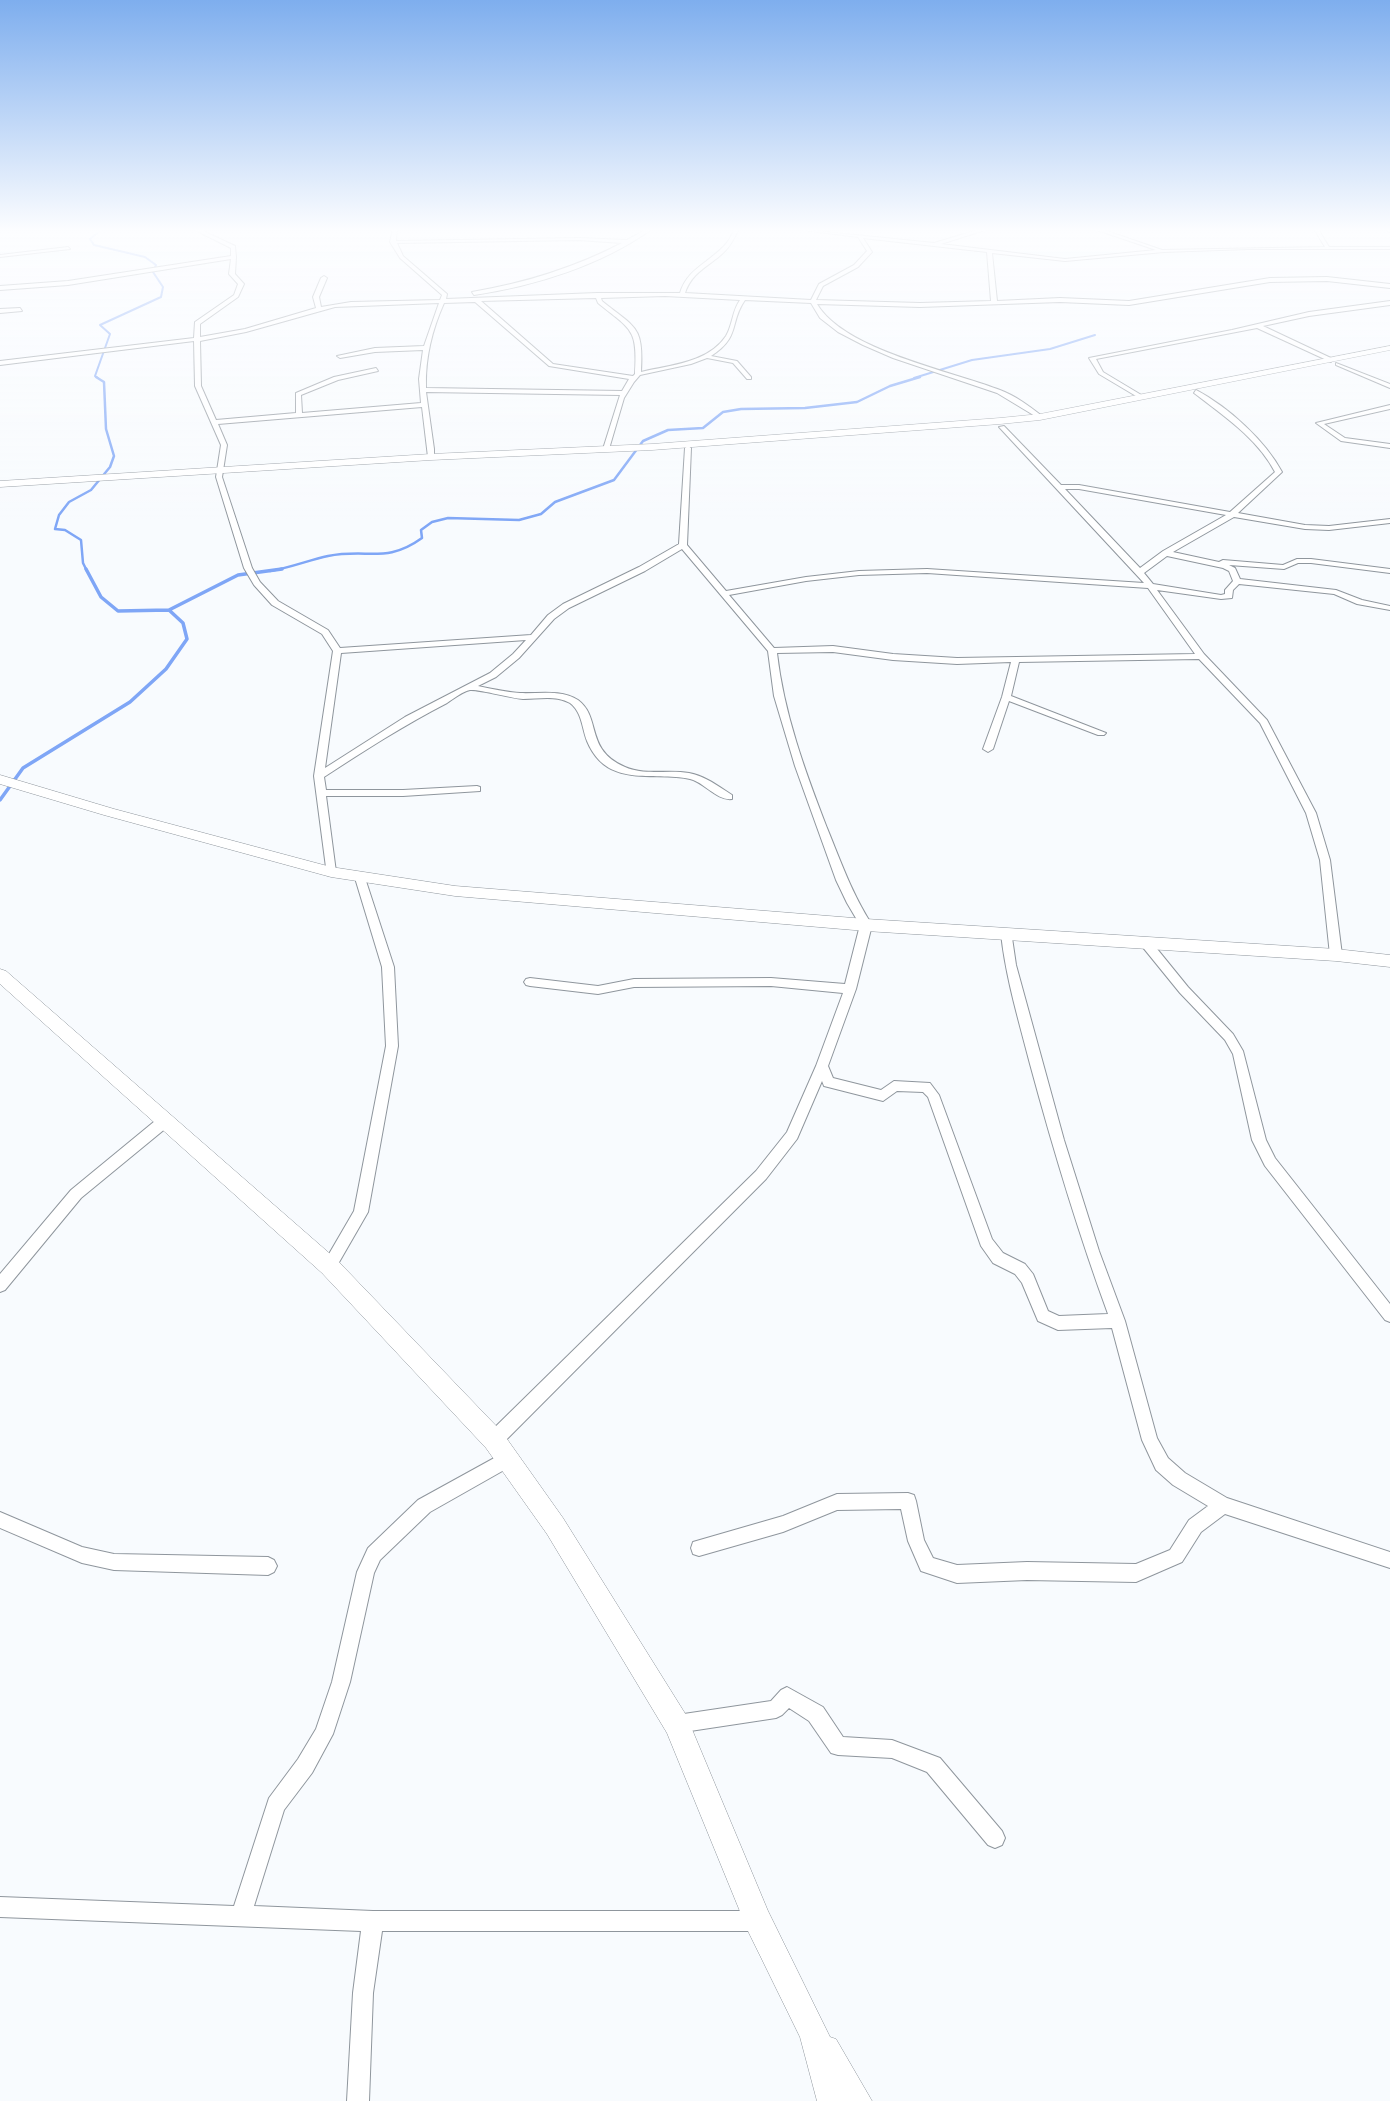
<!DOCTYPE html>
<html>
<head>
<meta charset="utf-8">
<style>
  body { margin:0 }
  canvas { display:block; background:#f8fbfe }
</style>
</head>
<body>
<canvas width="1390" height="2101"></canvas>
<script>
const ctx = document.querySelector('canvas').getContext('2d');
ctx.lineJoin = 'round';
function strokePath(path, color, width, dash) { ctx.strokeStyle = color; ctx.lineWidth = width; ctx.lineCap = dash ? 'butt' : 'round'; ctx.setLineDash(dash || []); ctx.stroke(path); }
function fillPath(path, color) { ctx.fillStyle = color; ctx.fill(path, 'evenodd'); }
const streamFar2 = new Path2D(`
  M98 378 95 376 110 334 100 325 161 297 163 287 153 272 156 265 145 257 94 245 90 239 102 229
  M914 378 972 360 1050 349 1095 335`);
const streamFar1 = new Path2D(`
  M87 571 83 563 81 540 65 530 55 529 59 515 69 502 91 490 110 467 114 456 106 429 104 382 96 377
  M270 571C290 568 309 560 328 556 368 548 386 564 422 538L421 530 432 522 448 518 519 520 541 514 555 502 614 480 643 441 668 430 703 428 723 412 741 409 805 408 857 402 890 386 920 377`);
const stream = new Path2D(`
  M169 610 238 575 282 569
  M0 800 23 768 130 702 166 669 187 639 183 623 169 610 118 611 101 597 86 569`);
const minor = new Path2D(`
  M193 229H199L235 246 236 257 235 274 244 284 238 297 200 324V337L245 329 316 308 313 297 321 278 324 276 327 278 319 297 321 307 351 302 440 300 442 295 400 258 390 242 393 229H397L396 241 579 238 627 240 647 229H652C602 265 535 286 474 295L472 292C525 283 574 268 622 243L579 240 397 243 403 256 447 294 446 299 597 293H680C687 270 706 264 722 248 728 243 731 236 735 229H739C734 238 731 246 723 253 708 267 692 272 685 293L811 300 819 284 854 265 867 251 858 237 796 229 934 243 981 229H988L941 244 1065 259 1156 250 1094 229H1101L1162 250 1325 247 1314 229H1318L1329 247H1390V249H1248L1164 252 1065 261 992 253 997 301 1060 298 1129 301 1270 278 1327 277 1390 284V288L1327 281 1270 282 1129 305 1060 302 920 307 817 304C844 350 951 371 1000 390 1016 396 1029 406 1042 416L1043 417 1040 419 997 393 893 358 863 345 838 332 820 318 811 303 745 300C729 323 741 337 711 356L737 361 751 377V379H747L733 363 707 358 691 364 640 375 634 382 624 398 609 449 606 451 603 449 620 395 426 392 434 449V457L431 459 428 457 422 407 218 424 227 445 222 477 252 568 260 582 278 601 328 630 340 648 531 635 548 615 563 604 639 567 679 544 685 448 688 446 691 448 687 545 726 591 806 577 859 571 927 569 1144 583 999 427 1004 426 1061 485H1079L1230 512 1275 472C1257 438 1224 416 1194 393L1196 390C1228 407 1265 440 1282 472L1238 513 1305 525 1329 526 1390 519V523L1329 530 1305 529 1234 517 1173 552 1219 562 1223 560 1283 565 1297 559H1311L1390 569V573L1311 563H1298L1284 569 1229 565 1235 568 1240 579 1336 590 1362 600 1390 606V610L1357 604 1334 594 1239 584 1233 590 1232 598 1221 599 1157 590 1204 654 1267 720 1316 813 1330 860 1342 955 1336 959 1330 955 1320 860 1306 813 1260 723 1199 659 1019 662 1011 696 1106 733 1104 735H1098L1009 701 993 749 988 752 983 749 1002 697 1011 662 957 664 893 660 833 652 777 653C784 714 805 771 827 828 841 862 852 894 872 925L856 989 828 1066 833 1078 881 1090 894 1081 930 1083 939 1095 992 1239 1003 1253 1025 1264 1033 1274 1048 1311 1059 1316 1108 1314C1078 1232 1053 1149 1030 1064 1019 1021 1006 979 1001 934L1003 931H1011L1016 965 1064 1140 1099 1251 1125 1321 1157 1438 1168 1458 1185 1473 1227 1498 1390 1552V1568L1225 1514 1201 1532 1182 1562 1136 1582 1027 1580 957 1583 921 1571 908 1541 901 1509 837 1510 783 1532 699 1556 693 1554 691 1548 693 1542 783 1516 837 1494 908 1493 914 1495 916 1501 924 1540 933 1558 957 1565 1027 1562 1136 1564 1170 1550 1189 1520 1208 1506 1173 1485 1156 1470 1142 1440 1112 1328 1058 1330 1038 1321 1022 1283 1015 1274 993 1263 981 1246 928 1097 923 1092 897 1091 883 1101 828 1087 824 1086 822 1081 797 1139 766 1179 500 1446 494 1448 488 1446 486 1440 488 1434 756 1171 787 1132 816 1066 843 993 771 986 634 987 598 994 530 986 526 985 524 982 526 979 530 978 598 986 634 979 771 978 845 984 860 925 847 903 836 880 795 766 774 696 768 651 682 549 645 571 569 608 554 619 519 658 496 677 478 686C492 689 506 692 520 693 538 694 561 689 578 700 602 718 584 749 625 767 645 776 668 769 689 773 705 776 718 786 732 795V799C717 801 704 782 690 779 652 771 607 789 587 741 582 728 582 712 570 703 556 695 538 699 523 699 510 698 479 689 470 690 463 691 453 699 447 703 404 725 364 751 324 777L326 790H403L477 786 480 787V791L403 796H326L336 872 331 876 327 875 314 776 333 651 322 634 272 605 254 585 244 568 216 477 221 445 195 386 194 341 0 365V361L194 338 195 322 234 295 238 284 229 274 231 259 68 285 0 290V286L68 281 231 256V248ZM863 238 987 252 991 301 920 303 816 300 823 286 858 267 872 252ZM665 296 740 300C732 311 733 324 726 336 708 363 670 365 641 372 644 325 635 328 602 301L601 298ZM596 298 598 303C631 330 638 328 635 374L633 376 553 364 481 301ZM475 302 549 366 629 379 622 391 426 388C425 358 432 330 444 303ZM439 303 424 346 375 348 337 356 340 358 375 352 423 350 419 379 421 403 302 413 301 395 338 380 378 371 376 368 334 377 296 393V413L216 420 201 386 200 341 246 332 335 307ZM1065 489H1079L1226 515 1163 551 1140 568ZM1167 556 1223 568 1229 571 1233 581 1225 590V594L1221 595 1153 584 1144 573ZM927 573 1148 588 1195 654 957 658 893 654 833 646 774 648 729 595 806 581 859 575ZM526 640 513 654 490 673 405 717 325 768 341 653Z
  M1387 229H1390V232H1388Z
  M68 247 70 249 0 257V255Z
  M1390 301V305L1309 316 1263 326 1333 359 1331 362 1257 328 1096 359 1103 372 1143 396 1141 399 1099 374 1089 358 1232 330 1309 312Z
  M20 308 22 311 0 313V309Z
  M1336 363 1390 384V388L1336 365Z
  M1390 405V409L1324 424 1345 438 1390 444V448L1341 441 1316 423Z
  M360 874 365 878 394 967 398 1046 368 1212 334 1271 329 1272 324 1271 322 1266 354 1211 386 1046 382 967 355 878Z
  M1145 938 1149 939 1188 987 1233 1034 1243 1051 1266 1140 1275 1158 1390 1304V1322L1385 1320 1265 1166 1252 1140 1233 1054 1225 1040 1180 993 1141 945 1139 942Z
  M166 1115 171 1116 172 1120 171 1124 81 1198 5 1290 0 1292V1274L71 1190 161 1116Z
  M507 1451 513 1453 515 1459 513 1465 430 1512 380 1560 374 1573 350 1682 333 1734 312 1773 284 1810 254 1906 373 1911H758L765 1914 768 1921 765 1928 758 1931H382L373 1993 369 2101H347L353 1993 361 1931 0 1917V1897L234 1906 269 1798 298 1759 316 1729 332 1682 357 1572 368 1548 418 1500Z
  M0 1512 82 1547 114 1554 268 1557 274 1560 277 1566 274 1572 268 1575 114 1570 82 1563 0 1528Z
  M787 1687 823 1707 843 1737 892 1740 940 1758 1002 1831 1005 1838 1002 1845 995 1848 988 1845 927 1772 892 1758 838 1755 831 1753 809 1721 789 1708 782 1715 776 1718 677 1733 670 1731 668 1724 670 1717 677 1715 771 1701 781 1690Z`);
const secondary = new Path2D(`
  M1390 346V350L1040 420 1000 424 652 450 431 460 0 487V481L431 454 652 444 1000 418 1040 414Z
  M0 775 114 809 331 867 455 886 866 919 1336 949 1390 955V967L1336 961 866 931 455 896 331 877 104 815 0 784Z
  M0 969 6 971 336 1259 502 1432 563 1518 686 1715 768 1911 830 2037 836 2039 872 2101H817L800 2037 748 1931 667 1733 547 1534 486 1448 322 1273 0 984Z`);
strokePath(streamFar2, '#7fa6f6', 2);
strokePath(streamFar1, '#7fa6f6', 2.5);
strokePath(stream, '#7fa6f6', 3.5);
strokePath(minor, '#8f969d', 2);
strokePath(secondary, '#8f969d', 1);
fillPath(minor, '#fff');
fillPath(secondary, '#fff');
const sky = ctx.createLinearGradient(0, 0, 0, 523);
sky.addColorStop(0, '#7eaeee');
sky.addColorStop(0.44, '#fcfdff');
sky.addColorStop(1, '#fcfdff00');
ctx.fillStyle = sky;
ctx.fillRect(0, 0, 1390, 523);
</script>
</body>
</html>
